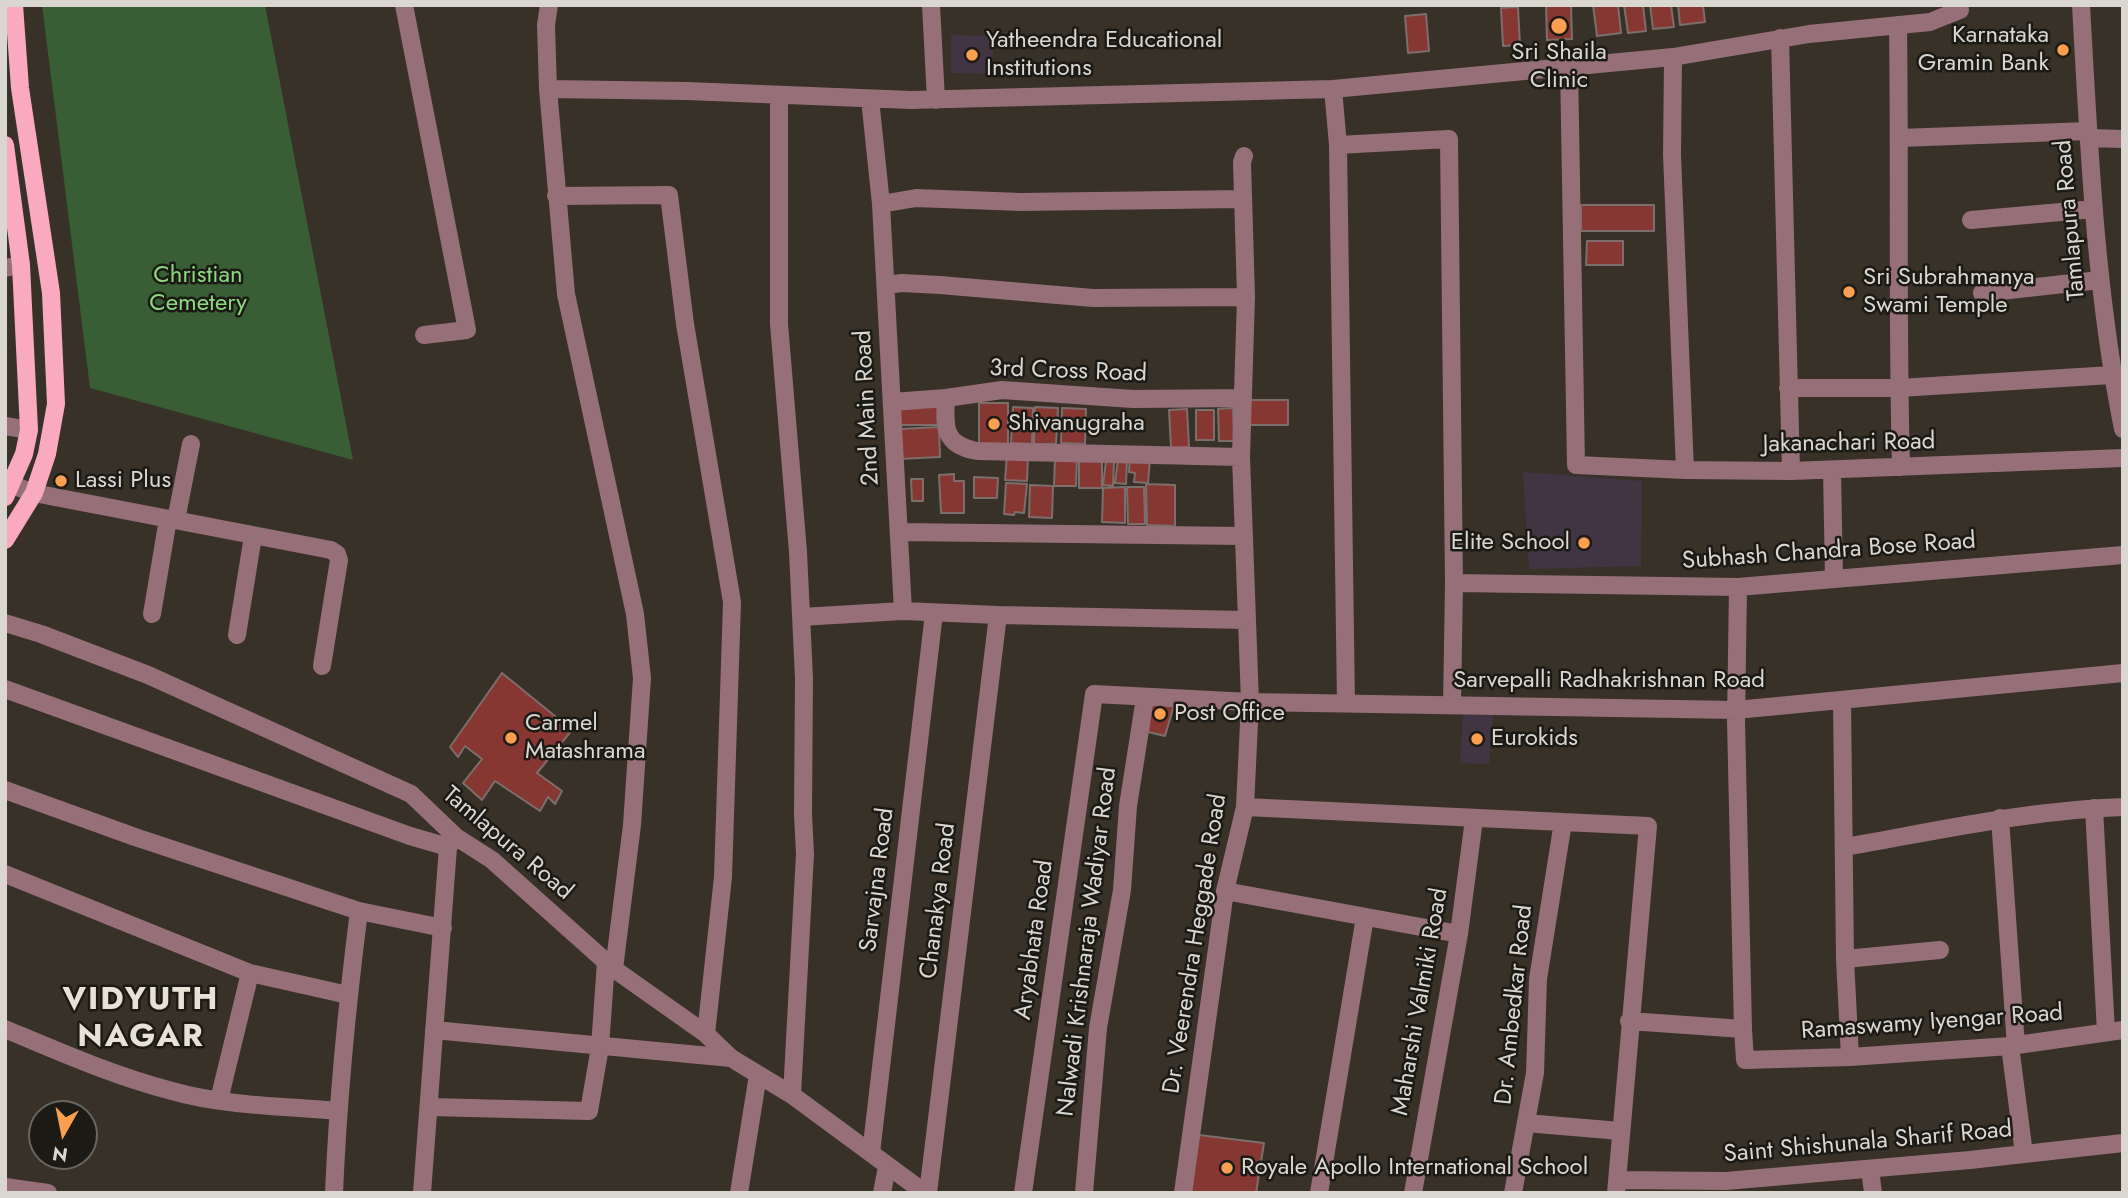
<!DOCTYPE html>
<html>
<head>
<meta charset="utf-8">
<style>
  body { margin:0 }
  #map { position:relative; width:2128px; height:1198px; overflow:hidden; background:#373128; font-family:Jost,sans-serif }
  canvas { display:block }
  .frame { position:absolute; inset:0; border:7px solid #dad7d1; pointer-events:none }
  .north { position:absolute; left:28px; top:1100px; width:70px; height:70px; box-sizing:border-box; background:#1c1a15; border:2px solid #686660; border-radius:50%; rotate:189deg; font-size:19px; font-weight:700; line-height:28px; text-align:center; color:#dad7d1 }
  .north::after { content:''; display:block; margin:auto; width:24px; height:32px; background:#fa9f4f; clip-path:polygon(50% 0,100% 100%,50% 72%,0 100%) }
</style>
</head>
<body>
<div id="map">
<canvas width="2128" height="1198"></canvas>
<div class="frame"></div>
<div class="north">N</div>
</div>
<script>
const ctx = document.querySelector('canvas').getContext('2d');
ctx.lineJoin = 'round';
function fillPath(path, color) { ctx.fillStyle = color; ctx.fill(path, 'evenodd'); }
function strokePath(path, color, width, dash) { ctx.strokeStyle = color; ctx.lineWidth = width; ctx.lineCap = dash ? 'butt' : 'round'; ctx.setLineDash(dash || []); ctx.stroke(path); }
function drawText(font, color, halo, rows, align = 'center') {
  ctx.font = font + ' Jost,sans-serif'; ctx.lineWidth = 5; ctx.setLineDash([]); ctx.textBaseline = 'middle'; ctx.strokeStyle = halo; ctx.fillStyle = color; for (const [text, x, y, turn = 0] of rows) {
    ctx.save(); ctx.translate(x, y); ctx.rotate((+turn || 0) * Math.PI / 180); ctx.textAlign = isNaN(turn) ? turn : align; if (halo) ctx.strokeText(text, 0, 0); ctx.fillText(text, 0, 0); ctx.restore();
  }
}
const education = new Path2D(`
  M951 35 993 36V74L951 73Z
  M1523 472 1642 481 1641 566 1529 569Z
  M1463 715H1493L1489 764 1460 763Z`);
const green = new Path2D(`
  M42 5H265L353 460 90 388Z`);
const building = new Path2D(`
  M1546 5H1571L1572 39 1547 40Z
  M1593 5H1618L1621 33 1597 36Z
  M1624 5H1643L1646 31 1628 33Z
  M1650 5H1671L1674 27 1653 29Z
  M1678 5H1703L1705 22 1680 25Z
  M1518 7 1520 45 1503 46 1501 8Z
  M1426 14 1429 51 1408 53 1405 16Z
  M1581 205H1654V231H1581Z
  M1587 241H1623V265H1586Z
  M1250 400H1288V425H1250Z
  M979 403H1008V444H979Z
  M898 405H941V425H898Z
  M1013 407 1033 408 1032 444 1011 443Z
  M1035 407 1058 408 1056 444H1034Z
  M1062 408 1086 409 1085 444 1061 443Z
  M1233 408 1234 441H1219L1218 409Z
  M1187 409 1189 447 1171 448 1169 410Z
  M1196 410H1214V440H1196Z
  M939 427 940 457 899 459 898 429Z
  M1007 455 1028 457 1027 481 1005 480Z
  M1055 456 1077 457 1076 486H1054Z
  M1130 457 1150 459 1148 483 1134 482 1135 473 1129 472Z
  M1102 458V488H1079V462Z
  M1118 459 1127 460 1126 484 1115 483Z
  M1106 461H1114L1113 486 1103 485Z
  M954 474V481H964V513H941L939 475Z
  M974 477 998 478 997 498H974Z
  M911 479H923V501H912Z
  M1006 483 1027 484 1024 513 1015 512 1014 515 1004 514Z
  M1146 484 1175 485V526L1147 525Z
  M1030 485 1053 486 1052 518 1029 517Z
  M1125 487V523L1102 522 1103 488Z
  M1127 487H1144L1145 524H1128Z
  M502 673 572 730 537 773 562 791 555 804 548 797 540 811 495 781 482 800 463 783 482 759 465 746 458 757 450 747Z
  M1151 702 1174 705 1165 736 1148 732Z
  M1199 1135 1264 1143 1256 1193H1191Z`);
const minor = new Path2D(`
  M404 5 467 330 424 335
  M549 5 546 25 548 89 566 294 635 614 642 678 632 825 614 969
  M931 5 936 100
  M2081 5C2089 147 2095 289 2123 429
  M1898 25C1900 172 1897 320 1901 467
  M1780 38 1791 471
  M1673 57 1672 155 1685 470
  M1569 66 1576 465 1685 470 1791 471 2123 458
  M548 89 687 91 911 100 1333 89 1673 57 1809 34 1930 22 1960 10 1959 5
  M1333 89 1338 145 1346 703
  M779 95V324L798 552 804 678 803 814 805 854 792 1095
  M870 99 881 204 903 611
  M1900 138 2088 131
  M2089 138 2123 139
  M1338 145 1449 139 1454 583 1452 705
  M556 196 669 195 685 324 732 602 723 877 706 1034
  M881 204 916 198 1021 202 1242 199
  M1971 220 2094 209
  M5 268 21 265
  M886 285 902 283 940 285 1093 298 1246 297
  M1982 293 2100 280
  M1788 388H1899L2112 375
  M946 398C944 428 944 445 977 451L1241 457
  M892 402 946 398 1002 390 1133 399 1243 398
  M5 426 29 430
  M1832 470 1834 579
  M12 485 34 493 331 550 337 554 339 560 322 666
  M176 520 191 444
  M899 532 1243 536
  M1454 583 1738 587 2123 555
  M1738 587 1736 721 1743 1029 1745 1060 1850 1057 2010 1046 2123 1030
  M152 614 168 519
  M801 617 903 611 998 615 1245 620
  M5 623 41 634 148 675 411 794 456 837 492 860 614 969 706 1034 731 1058 792 1095 925 1193
  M237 635 253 536
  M5 689 410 836 448 847
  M1842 700 1845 959 1850 1057
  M5 790 135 837 359 911
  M1245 807 1648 826 1616 1193
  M2094 808 2106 1032
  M2000 818 2016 1046
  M1845 847C1937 831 2029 810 2123 807
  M5 874 250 973 348 995
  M1225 891 1459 934
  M1845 959 1940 950
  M1629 1021 1743 1029
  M5 1029C60 1052 114 1076 172 1091 225 1106 283 1106 338 1111
  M434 1030 731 1058
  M2010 1046 2024 1154
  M219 1100 250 973
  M430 1107 589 1111 600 1047 606 962
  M1526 1123 1620 1131
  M871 1153 934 613
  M1870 1169 1873 1193
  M1617 1180 1726 1181 1970 1160 2123 1143
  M5 1187 48 1193
  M334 1193C338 1098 347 1005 359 911L443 928
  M422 1193 448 847 454 839
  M739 1193 758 1075
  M882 1193 887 1167
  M928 1193 998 615
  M1023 1193 1094 694 1250 702 1736 710 2123 673
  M1084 1193 1098 1028 1122 890 1128 806 1145 698
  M1183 1193 1225 891 1245 807 1250 702 1241 457 1246 297 1242 162 1244 156
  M1319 1193 1365 917
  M1413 1193 1459 934 1474 819
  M1513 1193 1535 1073 1538 979 1563 822`);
const major = new Path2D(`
  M5 145 21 265 29 430 24 454 5 497
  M5 540 34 493 47 454 56 404 51 293 20 88 14 5`);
const markers = [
  [1559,26,9,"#fa9f4f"],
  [2063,50,7,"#fa9f4f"],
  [972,55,7,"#fa9f4f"],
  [1849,292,7,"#fa9f4f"],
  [994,424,7,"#fa9f4f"],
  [61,481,7,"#fa9f4f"],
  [1584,543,7,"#fa9f4f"],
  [1160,714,7,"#fa9f4f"],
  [511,738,7,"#fa9f4f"],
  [1477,739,7,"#fa9f4f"],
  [1227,1168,7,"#fa9f4f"]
];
const poiNames = [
  ["Karnataka",2049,36,"right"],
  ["Gramin Bank",2049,64,"right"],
  ["Yatheendra Educational",986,41],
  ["Institutions",986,69],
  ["Sri Shaila",1559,53,"center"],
  ["Clinic",1559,81,"center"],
  ["Sri Subrahmanya",1863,278],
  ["Swami Temple",1863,306],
  ["Shivanugraha",1008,424],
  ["Lassi Plus",75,481],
  ["Elite School",1570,543,"right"],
  ["Post Office",1174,714],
  ["Carmel",525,724],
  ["Matashrama",525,752],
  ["Eurokids",1491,739],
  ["Royale Apollo International School",1241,1168]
];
const streetNames = [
  ["Tamlapura Road",2071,220,-95],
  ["3rd Cross Road",1068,372,2],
  ["2nd Main Road",868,408,-93],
  ["Jakanachari Road",1849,444,-1],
  ["Subhash Chandra Bose Road",1829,552,-4],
  ["Sarvepalli Radhakrishnan Road",1609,681],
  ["Tamlapura Road",507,844,40],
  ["Sarvajna Road",878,880,-83],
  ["Chanakya Road",939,901,-83],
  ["Aryabhata Road",1035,940,-82],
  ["Nalwadi Krishnaraja Wadiyar Road",1088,942,-83],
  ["Dr. Veerendra Heggade Road",1196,944,-81],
  ["Maharshi Valmiki Road",1421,1002,-80],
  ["Dr. Ambedkar Road",1515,1005,-84],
  ["Ramaswamy Iyengar Road",1932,1023,-4],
  ["Saint Shishunala Sharif Road",1868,1143,-5]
];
const parkNames = [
  ["Christian",198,276],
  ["Cemetery",198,304]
];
const districtNames = [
  ["VIDYUTH",141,1001],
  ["NAGAR",141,1038]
];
fillPath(education, '#423543');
fillPath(green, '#395d34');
fillPath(building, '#873732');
strokePath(building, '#7c6e6c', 2);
strokePath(minor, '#966f78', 18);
strokePath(major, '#f9aabe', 18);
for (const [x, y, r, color] of markers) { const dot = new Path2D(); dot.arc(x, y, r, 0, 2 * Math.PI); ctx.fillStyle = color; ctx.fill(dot); strokePath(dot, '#1c1a15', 2.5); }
drawText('24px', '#dad7d1', '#1c1a15', poiNames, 'left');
drawText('24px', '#dad7d1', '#1c1a15', streetNames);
drawText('24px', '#8bd981', '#1c1a15', parkNames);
ctx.letterSpacing = '2px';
drawText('bold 32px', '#e8e1d5', '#1c1a15', districtNames);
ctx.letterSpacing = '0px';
</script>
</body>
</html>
